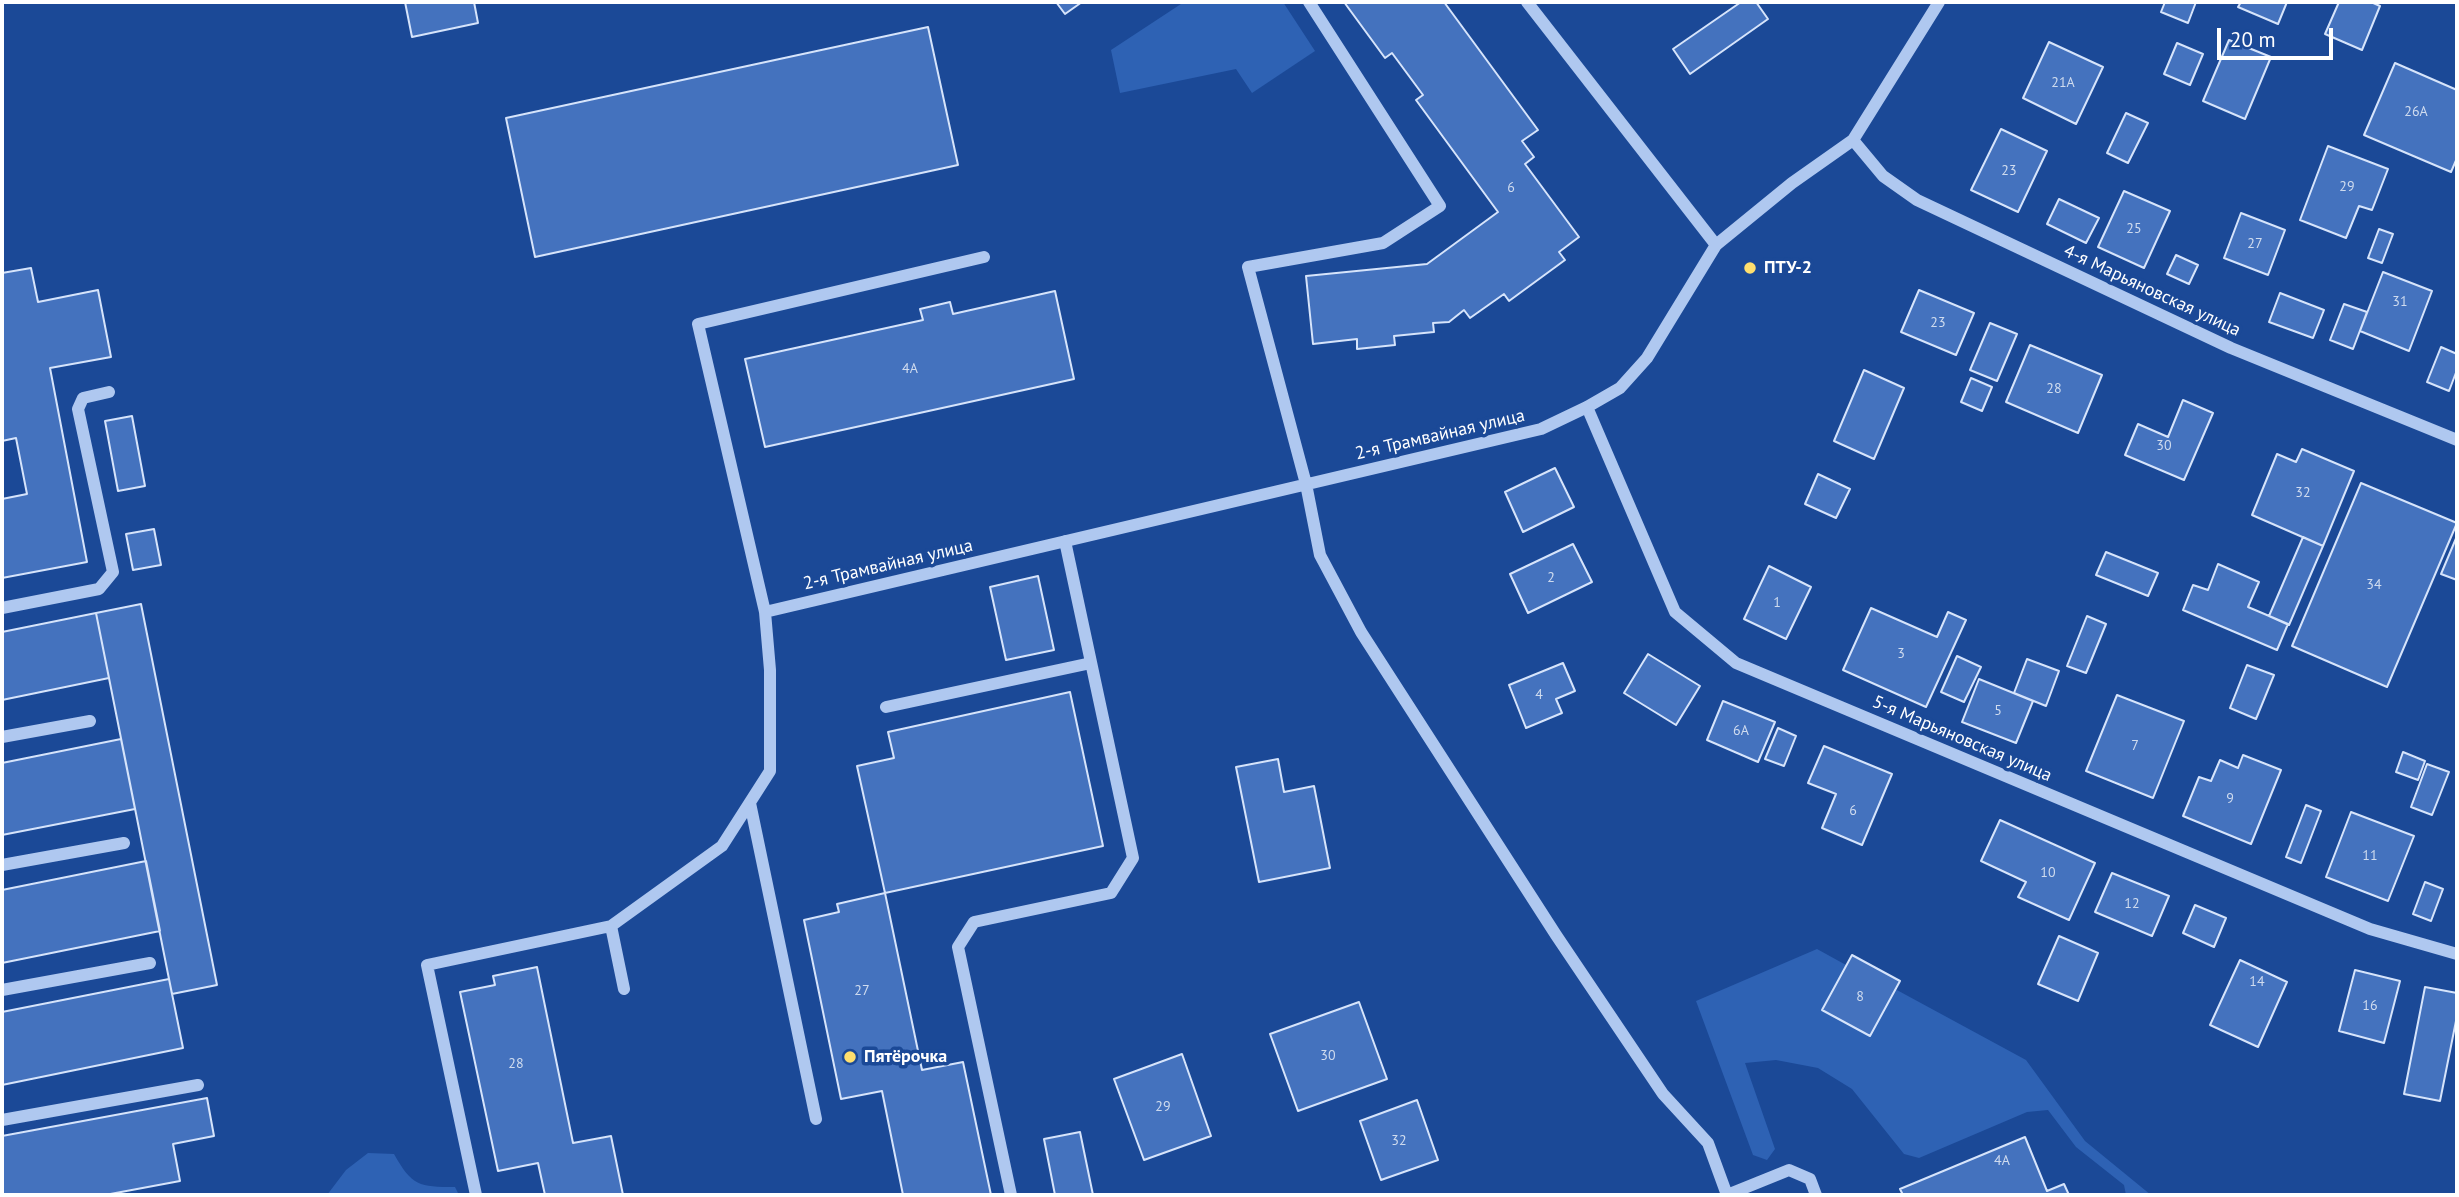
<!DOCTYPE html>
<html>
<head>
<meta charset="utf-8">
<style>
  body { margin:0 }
  #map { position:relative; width:2459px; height:1197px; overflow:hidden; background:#1b4997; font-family:"PT Sans",sans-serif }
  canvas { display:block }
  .frame { position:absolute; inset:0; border:4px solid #fff; pointer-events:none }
  .scale { position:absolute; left:2217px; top:28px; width:116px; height:32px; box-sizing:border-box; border:4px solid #fff; border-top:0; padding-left:9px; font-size:21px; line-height:24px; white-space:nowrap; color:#fff; -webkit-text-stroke:5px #1b4997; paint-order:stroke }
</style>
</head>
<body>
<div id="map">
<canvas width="2459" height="1197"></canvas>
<div class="frame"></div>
<div class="scale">20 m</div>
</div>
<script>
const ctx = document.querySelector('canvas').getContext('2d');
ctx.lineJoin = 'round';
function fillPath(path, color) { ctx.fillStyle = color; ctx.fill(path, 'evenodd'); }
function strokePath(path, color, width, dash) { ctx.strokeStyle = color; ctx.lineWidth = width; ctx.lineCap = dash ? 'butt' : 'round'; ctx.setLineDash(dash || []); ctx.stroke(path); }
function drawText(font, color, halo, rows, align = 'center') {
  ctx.font = font + ' "PT Sans",sans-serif'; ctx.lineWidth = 7; ctx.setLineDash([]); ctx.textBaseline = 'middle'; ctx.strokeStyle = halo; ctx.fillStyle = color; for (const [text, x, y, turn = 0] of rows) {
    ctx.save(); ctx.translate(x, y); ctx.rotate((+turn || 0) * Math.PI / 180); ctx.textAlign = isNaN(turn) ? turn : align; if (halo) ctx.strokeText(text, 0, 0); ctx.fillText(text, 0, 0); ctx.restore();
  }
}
const green = new Path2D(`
  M1184 2H1283L1315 51 1252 93 1236 69 1120 93 1111 50Z
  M1817 949 1846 965 1822 1010 1895 989 2026 1060 2085 1141 2151 1195H2126L2124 1185 2076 1147 2048 1110 2027 1112 1919 1158 1904 1154 1852 1089 1818 1068 1776 1060 1745 1063 1775 1149 1767 1160 1753 1155 1696 1001Z
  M368 1153 394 1154C412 1186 419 1187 455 1187L459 1195H327L346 1170Z`);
const building = new Path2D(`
  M405 2H474L478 23 412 37Z
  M1056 2H1082L1065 14Z
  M1344 2H1444L1538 130 1522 141 1534 157 1525 164 1579 237 1559 252 1565 260 1509 301 1504 294 1470 318 1464 310 1449 322 1433 323 1434 332 1394 336 1395 345 1357 349V339L1313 344 1306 276 1427 264 1498 212 1416 100 1423 95 1392 53 1385 58Z
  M1741 2H1756L1768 19 1690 74 1673 49Z
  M2165 2H2196L2188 23 2161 12Z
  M2241 2H2287L2278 24 2238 7Z
  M2339 2H2371L2380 6 2362 50 2325 34Z
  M928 27 958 165 535 257 506 118Z
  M2229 40 2271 57 2245 119 2203 101Z
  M2049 42 2103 67 2076 124 2023 98Z
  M2177 43 2203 54 2190 85 2164 74Z
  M2395 63 2457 90V158L2451 172 2364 135Z
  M2126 113 2148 123 2128 163 2107 153Z
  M2001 129 2047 151 2018 212 1971 190Z
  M2328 146 2388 169 2372 210 2359 206 2346 238 2300 220Z
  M2124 191 2170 211 2144 268 2098 247Z
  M2059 199 2099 218 2086 243 2047 224Z
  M2241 213 2285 230 2268 275 2224 258Z
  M2379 229 2393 234 2382 263 2368 258Z
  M2176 255 2198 265 2189 284 2167 274Z
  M31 268 38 302 98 290 111 357 50 368 87 562 2 578V499L27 494 16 438 2 441V273Z
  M2383 272 2432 291 2409 351 2360 331Z
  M1919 290 1974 313 1956 355 1901 332Z
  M1055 291 1074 379 765 447 745 359 923 320 920 309 950 302 953 314Z
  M2280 293 2324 310 2313 338 2269 322Z
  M2344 304 2367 312 2353 349 2330 340Z
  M1990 323 2017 334 1997 381 1970 370Z
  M2030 345 2102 375 2078 433 2006 402Z
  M2441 347 2457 354V370L2449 391 2427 382Z
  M1864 370 1904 388 1874 459 1834 441Z
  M1971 378 1992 387 1982 411 1961 402Z
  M2183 400 2213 413 2184 480 2125 455 2138 424 2168 437Z
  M132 416 145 486 118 491 105 421Z
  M2302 449 2354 471 2323 546 2252 515 2277 454 2296 462Z
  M1555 468 1574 507 1523 532 1505 492Z
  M1818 474 1850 489 1836 518 1805 504Z
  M2361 483 2457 523 2387 687 2292 646Z
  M154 529 161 565 133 570 126 534Z
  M2457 536V580L2441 574Z
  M2303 537 2323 546 2289 625 2269 616Z
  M1573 544 1592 582 1528 613 1510 574Z
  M2106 552 2158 573 2148 596 2096 575Z
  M2218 564 2259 582 2248 607 2288 624 2277 650 2183 610 2193 585 2208 590Z
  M1769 566 1811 587 1786 639 1744 619Z
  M1038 576 1054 650 1006 660 990 587Z
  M141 604 217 985 172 994 96 613Z
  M1871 608 1937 637 1948 612 1966 620 1926 707 1843 670Z
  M96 613 109 678 2 700V632Z
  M2087 616 2106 624 2086 673 2067 666Z
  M1648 654 1700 686 1676 725 1624 693Z
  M1957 656 1981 667 1964 702 1941 692Z
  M2027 659 2059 671 2046 706 2014 693Z
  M1563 663 1575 691 1556 699 1562 713 1526 728 1509 685Z
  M2247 665 2274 675 2256 719 2230 708Z
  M1979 679 2033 701 2016 743 1962 722Z
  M1070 692 1103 846 885 893 857 766 894 758 888 732Z
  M2117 695 2184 721 2153 798 2086 771Z
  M1723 701 1775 722 1758 762 1707 740Z
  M1778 728 1796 736 1784 766 1765 759Z
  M121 739 135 809 2 835V763Z
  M1824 746 1892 774 1862 845 1822 828 1836 794 1808 783Z
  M2403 752 2425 761 2418 780 2396 772Z
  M2243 755 2281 770 2251 844 2183 816 2199 777 2211 781 2220 760 2238 768Z
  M1278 759 1284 792 1314 786 1330 868 1259 882 1236 767Z
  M2427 764 2449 772 2432 815 2411 807Z
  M2306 805 2321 811 2301 863 2286 857Z
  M2351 812 2414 836 2388 901 2326 877Z
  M2000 820 2095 863 2069 920 2018 897 2026 882 1981 861Z
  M146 861 160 931 2 963V890Z
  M2112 873 2169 896 2152 936 2095 912Z
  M2425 882 2443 889 2431 921 2413 914Z
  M885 893 922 1070 963 1062 991 1195H903L882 1091 841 1099 804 920 839 912 837 904Z
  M2195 905 2226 918 2214 947 2183 933Z
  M2059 936 2098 953 2078 1001 2038 984Z
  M1852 955 1900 981 1870 1036 1822 1010Z
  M2240 960 2287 982 2258 1047 2210 1025Z
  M537 967 573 1143 611 1136 623 1195H545L538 1163 498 1171 460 992 495 985 493 976Z
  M2355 970 2400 981 2384 1043 2339 1031Z
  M169 979 183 1048 2 1085V1012Z
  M2425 987 2457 993V1016L2440 1101 2404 1094Z
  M1359 1002 1387 1079 1298 1111 1270 1034Z
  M1182 1054 1211 1136 1144 1160 1114 1079Z
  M207 1098 214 1136 173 1144 180 1181 105 1195H2V1136Z
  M1417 1100 1438 1160 1381 1180 1360 1121Z
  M1080 1132 1093 1195H1055L1044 1139Z
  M2025 1137 2047 1191 2064 1184 2069 1195H1903L1900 1189Z`);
const minor = new Path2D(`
  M1309 2 1440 206 1383 243 1248 267 1306 484 1320 555 1361 632 1556 935 1663 1094 1708 1143 1727 1195
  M1527 2 1716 245
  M1853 140 1883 176 1917 200 2231 348 2457 440
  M1587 407 1675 612 1736 663 2370 929 2457 954
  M2 608 99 589 113 572 78 409 83 398 109 392
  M765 612 1541 429 1587 407 1620 388 1647 358 1716 245 1792 183 1853 140 1939 2
  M886 707 1091 663
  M2 737 90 721
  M750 803 816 1119
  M2 865 124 843
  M611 926 624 989
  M2 990 150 963
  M2 1120 198 1085
  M476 1195 427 965 611 926 722 846 770 771V670L765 612 698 324 984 257
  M1011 1195 958 947 974 922 1111 893 1133 858 1065 541
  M1727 1195 1789 1170 1810 1179 1816 1195`);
const markers = [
  [1750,268,7,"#ffdf6e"],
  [850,1057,7,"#ffdf6e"]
];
const numberNames = [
  ["21А",2063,83],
  ["26А",2416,112],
  ["23",2009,171],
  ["29",2347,187],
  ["6",1511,188],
  ["25",2134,229],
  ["27",2255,244],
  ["31",2400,302],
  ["23",1938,323],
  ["4А",910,369],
  ["28",2054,389],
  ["30",2164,446],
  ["32",2303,493],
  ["2",1551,578],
  ["34",2374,585],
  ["1",1777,603],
  ["3",1901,654],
  ["4",1539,695],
  ["5",1998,711],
  ["6А",1741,731],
  ["7",2135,746],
  ["9",2230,799],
  ["6",1853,811],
  ["11",2370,856],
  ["10",2048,873],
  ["12",2132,904],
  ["14",2257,982],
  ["27",862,991],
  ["8",1860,997],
  ["16",2370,1006],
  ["30",1328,1056],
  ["28",516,1064],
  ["29",1163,1107],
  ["32",1399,1141],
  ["4А",2002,1161]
];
const poiNames = [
  ["ПТУ-2",1764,268],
  ["Пятёрочка",864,1057]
];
const streetNames = [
  ["4-я Марьяновская улица",2152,291,25],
  ["2-я Трамвайная улица",1440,435,-13],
  ["2-я Трамвайная улица",888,565,-13],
  ["5-я Марьяновская улица",1962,739,23]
];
fillPath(green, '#2e62b4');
fillPath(building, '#4472be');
strokePath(building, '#d6e4fb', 2);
strokePath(minor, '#afc8f0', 12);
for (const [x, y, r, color] of markers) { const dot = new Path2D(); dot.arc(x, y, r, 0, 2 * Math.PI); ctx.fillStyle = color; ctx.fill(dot); strokePath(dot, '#1b4997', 2.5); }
drawText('14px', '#d0dcef', null, numberNames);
drawText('bold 18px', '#fff', '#1b4997', poiNames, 'left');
drawText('18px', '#fff', '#1b4997', streetNames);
</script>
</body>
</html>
